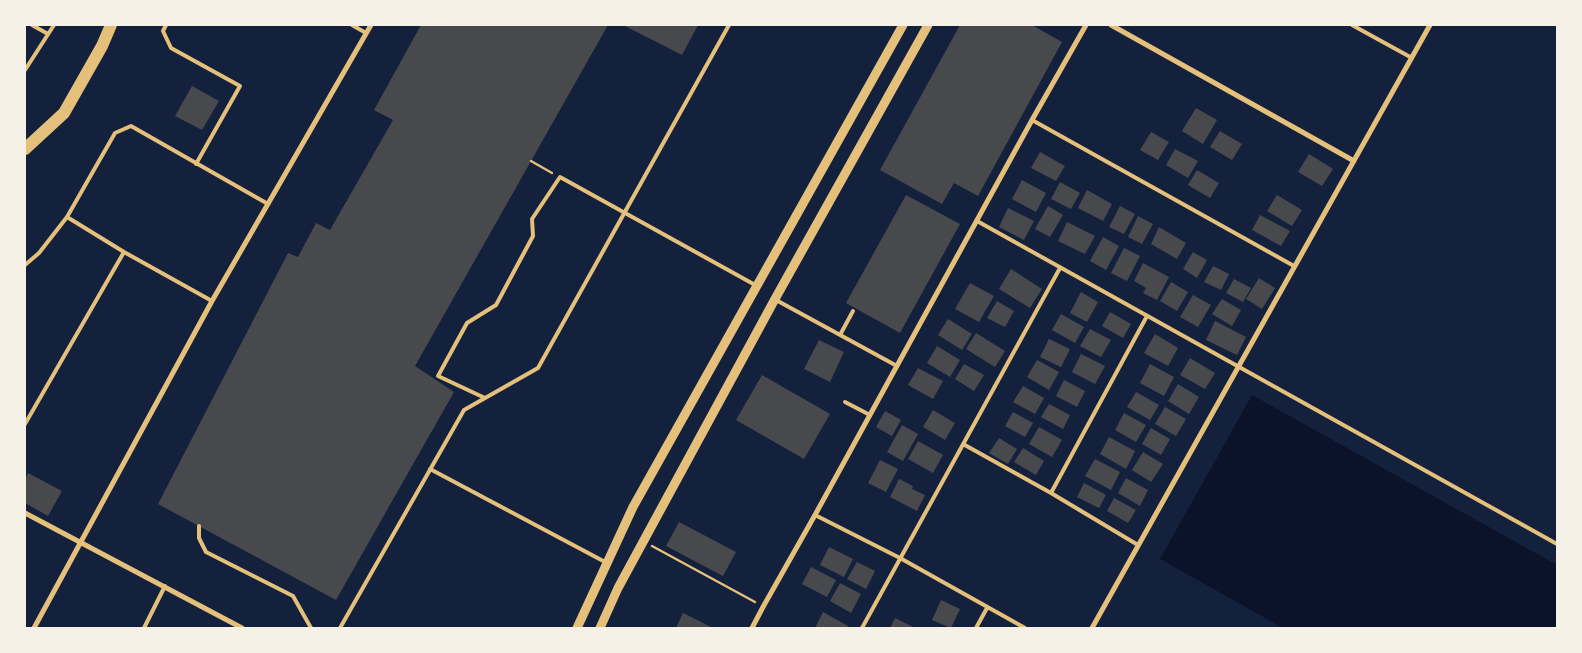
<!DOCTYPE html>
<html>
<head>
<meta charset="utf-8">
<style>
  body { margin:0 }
  #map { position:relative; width:1582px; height:653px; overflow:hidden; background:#14213d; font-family:Raleway,sans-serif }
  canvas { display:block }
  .frame { position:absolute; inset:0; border:26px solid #f6f1e7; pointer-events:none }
</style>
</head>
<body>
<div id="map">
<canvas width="1582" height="653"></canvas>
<div class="frame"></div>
</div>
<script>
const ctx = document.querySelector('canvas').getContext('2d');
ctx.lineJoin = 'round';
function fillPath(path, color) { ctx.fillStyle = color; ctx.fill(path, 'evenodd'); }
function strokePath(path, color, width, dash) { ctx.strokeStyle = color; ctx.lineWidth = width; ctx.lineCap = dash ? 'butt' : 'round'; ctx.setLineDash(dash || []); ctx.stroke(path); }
const water = new Path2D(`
  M1252 395 1557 565V628H1283L1160 559Z`);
const building = new Path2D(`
  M421 25H608L415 366 454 392 336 600 158 504 288 253 298 257 316 223 330 230 393 120 374 110Z
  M623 25H698L682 55Z
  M960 25H1032L1062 42 978 196 954 183 942 204 880 170Z
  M192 86 219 101 202 130 175 116Z
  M1196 108 1217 120 1203 144 1182 131Z
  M1220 131 1242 144 1232 160 1210 147Z
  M1151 132 1169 142 1158 160 1140 150Z
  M1175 149 1198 161 1188 178 1166 165Z
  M1040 152 1065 166 1056 181 1031 168Z
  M1309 154 1333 169 1322 186 1298 172Z
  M1197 170 1219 183 1210 198 1188 185Z
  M1022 180 1046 193 1036 212 1012 199Z
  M1060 182 1080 193 1071 209 1051 199Z
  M1087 190 1112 204 1103 221 1078 208Z
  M906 195 960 224 900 333 846 303Z
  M1277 195 1302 210 1292 226 1267 211Z
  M1048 206 1063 215 1050 237 1035 229Z
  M1120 206 1135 214 1124 234 1109 227Z
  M1008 208 1034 221 1024 240 999 227Z
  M1260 215 1290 231 1281 246 1252 230Z
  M1138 216 1153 224 1142 244 1128 237Z
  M1067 222 1095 236 1085 254 1058 241Z
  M1159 227 1186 243 1177 259 1151 244Z
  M1103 237 1119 246 1106 270 1090 261Z
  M1124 248 1140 256 1127 281 1111 273Z
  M1193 252 1207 260 1197 278 1183 269Z
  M1143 263 1169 277 1157 300 1143 293 1146 288 1134 281Z
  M1213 266 1229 274 1221 290 1204 282Z
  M1011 269 1042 289 1030 308 999 289Z
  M1259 278 1275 288 1262 309 1246 299Z
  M1234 279 1251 288 1243 302 1226 293Z
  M1171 282 1188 292 1177 311 1160 301Z
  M970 283 994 296 979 322 955 309Z
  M1081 292 1098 302 1087 322 1070 313Z
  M1193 295 1211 305 1198 327 1180 317Z
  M1222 299 1241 310 1232 326 1212 314Z
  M997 301 1014 311 1005 327 987 318Z
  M1110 312 1131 324 1123 338 1102 326Z
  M1061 314 1084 327 1075 343 1052 330Z
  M948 319 972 334 962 350 938 335Z
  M1215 321 1246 337 1237 355 1206 340Z
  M1090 329 1111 340 1101 357 1080 346Z
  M976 333 1005 351 995 367 966 349Z
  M1155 334 1178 348 1168 366 1144 353Z
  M1049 339 1070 349 1061 367 1040 357Z
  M819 340 844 352 830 382 804 369Z
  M937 346 960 360 950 377 927 363Z
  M1081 354 1105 366 1095 384 1072 372Z
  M1190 358 1215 373 1205 389 1180 375Z
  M1037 360 1059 372 1049 390 1027 377Z
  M964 364 984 375 974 391 955 379Z
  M1150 364 1174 377 1164 396 1140 383Z
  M918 368 943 381 933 399 908 385Z
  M762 375 830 414 804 459 736 420Z
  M1064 380 1085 391 1077 407 1056 396Z
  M1178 384 1199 397 1189 414 1168 401Z
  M1023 386 1044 398 1035 414 1013 402Z
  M1136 392 1159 405 1150 420 1127 407Z
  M1049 404 1070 415 1063 429 1041 417Z
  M1165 407 1186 419 1176 436 1155 424Z
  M933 410 955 423 945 440 923 427Z
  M885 411 901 420 892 436 876 427Z
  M1013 412 1033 423 1025 437 1005 426Z
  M1124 413 1146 425 1136 442 1115 430Z
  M902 425 918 434 903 461 887 452Z
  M1039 427 1062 440 1052 457 1029 444Z
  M1151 428 1170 439 1161 455 1142 444Z
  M1109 437 1135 451 1126 469 1100 454Z
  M999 438 1017 449 1008 464 989 453Z
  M918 441 943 455 933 473 908 459Z
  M1023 448 1044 461 1036 475 1014 462Z
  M1143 452 1163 464 1151 482 1132 470Z
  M1095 459 1120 472 1111 490 1085 476Z
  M880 460 898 469 886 492 868 483Z
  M28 473 62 491 48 516 25 503V480Z
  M1126 478 1148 490 1140 506 1118 493Z
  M899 479 913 486 912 489 925 495 917 511 890 497Z
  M1084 483 1106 495 1099 508 1077 497Z
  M1114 498 1136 510 1128 523 1107 511Z
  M679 522 736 552 723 576 666 546Z
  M829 547 853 559 844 577 820 565Z
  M857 562 875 571 866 589 847 579Z
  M811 567 836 580 827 597 802 584Z
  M840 583 861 594 851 613 830 601Z
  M941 600 960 609 951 628 932 620Z
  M823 612 848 626 847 628H815Z
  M683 613 713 628H676Z
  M895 618 915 628H890Z`);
const path = new Path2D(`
  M531 161 552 173
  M652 546 755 602`);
const service = new Path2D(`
  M32 25 48 34
  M166 25 163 31 171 48 240 86 196 164
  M352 25 366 33
  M1352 25 1412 58
  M25 70 54 25
  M1032 120 1294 266
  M67 217 124 252 212 301
  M977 221 1557 544
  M25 265 39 253 67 217 115 133 131 126 268 204
  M776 300 897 366
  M840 335 853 311
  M485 398 438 376 467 323 496 305 533 236 532 219 560 177 757 286
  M845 402 870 415
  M25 424 124 252
  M963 444 1051 493 1138 545
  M430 469 607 563
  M1051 493 1147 316
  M815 515 900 558 1025 628
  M199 526V538L206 552 293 596 311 628
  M144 628 165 586
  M340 628 464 410 538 368 729 25
  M862 628 1060 268
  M976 628 987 608`);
const minor = new Path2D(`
  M1111 25 1354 161
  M25 513 242 628
  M34 628 212 301 371 25
  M752 628 763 607 815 515 1032 120 1086 25
  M1092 628 1430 25`);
const tertiary = new Path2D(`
  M577 628 633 507 903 25
  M600 628 618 588 775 299 928 25`);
const primary = new Path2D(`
  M25 149 64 113 102 46 111 25`);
fillPath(water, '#0b132b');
fillPath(building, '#48494c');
strokePath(path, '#e5c07b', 2.5);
strokePath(service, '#e5c07b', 4);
strokePath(minor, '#e5c07b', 5);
strokePath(tertiary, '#e5c07b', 9);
strokePath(primary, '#e5c07b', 12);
</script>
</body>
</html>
